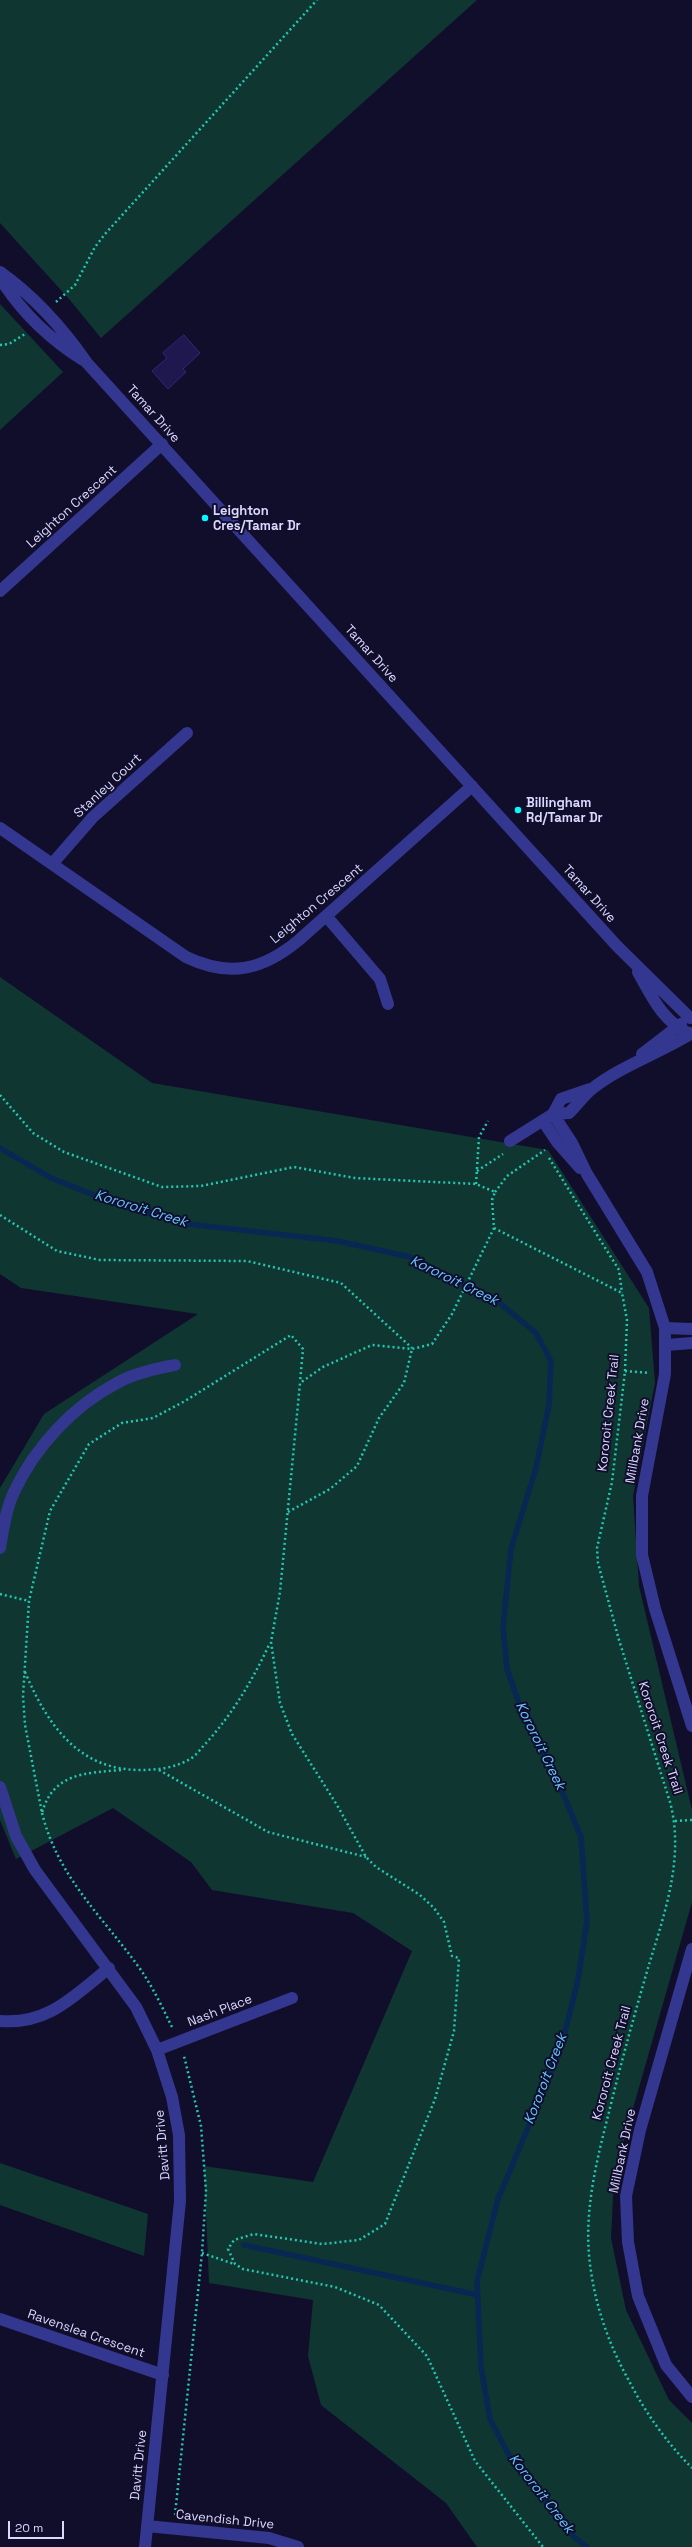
<!DOCTYPE html>
<html>
<head>
<meta charset="utf-8">
<style>
  body { margin:0 }
  #map { position:relative; width:692px; height:2547px; overflow:hidden; background:#110e2c; font-family:"Space Grotesk",sans-serif }
  canvas { display:block }
  .scale { position:absolute; left:8px; top:2521px; width:56px; height:18px; box-sizing:border-box; border:2px solid #dad8ff; border-top:0; padding-left:5px; font-size:12px; line-height:14px; white-space:nowrap; color:#dad8ff; -webkit-text-stroke:3px #110e2c; paint-order:stroke }
</style>
</head>
<body>
<div id="map">
<canvas width="692" height="2547"></canvas>
<div class="scale">20 m</div>
</div>
<script>
const ctx = document.querySelector('canvas').getContext('2d');
ctx.lineJoin = 'round';
function fillPath(path, color) { ctx.fillStyle = color; ctx.fill(path, 'evenodd'); }
function strokePath(path, color, width, dash) { ctx.strokeStyle = color; ctx.lineWidth = width; ctx.lineCap = dash ? 'butt' : 'round'; ctx.setLineDash(dash || []); ctx.stroke(path); }
function drawText(font, color, halo, rows, align = 'center') {
  ctx.font = font + ' "Space Grotesk",sans-serif'; ctx.lineWidth = 4; ctx.setLineDash([]); ctx.textBaseline = 'middle'; ctx.strokeStyle = halo; ctx.fillStyle = color; for (const [text, x, y, turn = 0] of rows) {
    ctx.save(); ctx.translate(x, y); ctx.rotate((+turn || 0) * Math.PI / 180); ctx.textAlign = isNaN(turn) ? turn : align; if (halo) ctx.strokeText(text, 0, 0); ctx.fillText(text, 0, 0); ctx.restore();
  }
}
const green = new Path2D(`
  M0 0H477L101 338 69 299 0 223Z
  M0 304 63 372 0 430Z
  M0 977 152 1083 548 1150 649 1308 655 1383 633 1496 639 1586 692 1810V1902L614 2175 611 2238 626 2310 669 2400 692 2423V2547H477L446 2503 321 2405 308 2356 313 2300 209 2283 204 2166 313 2182 412 1951 353 1913 212 1890 191 1862 113 1808 16 1859 0 1820V1488L44 1414 198 1314 21 1288 0 1274Z
  M0 2163 148 2214 144 2256 0 2205Z`);
const stream = new Path2D(`
  M0 1148 51 1178 119 1205 188 1224 338 1241 410 1257 496 1300 536 1333 551 1361 549 1405 536 1468 511 1549 503 1627 507 1669 524 1718 557 1779 581 1837 587 1921 578 1980 560 2052 498 2199 477 2281 481 2367 490 2419 511 2459 574 2537 587 2547
  M244 2245 478 2295`);
const building = new Path2D(`
  M184 335 200 353 183 369 186 372 168 389 152 371 167 358 163 353Z`);
const path = new Path2D(`
  M56 302 75 285 95 247 105 234 317 0
  M0 345 9 344 25 334
  M0 1095 33 1133 64 1152 162 1187 201 1186 294 1167 355 1178 476 1184 495 1192 492 1200 494 1228 452 1314 432 1344 412 1349 372 1345 323 1367 300 1383 280 1592 271 1642 280 1703 292 1734 337 1805 366 1857 376 1867 420 1895 434 1908 444 1922 452 1956 459 1958 454 2031 435 2099 385 2224 359 2240 322 2244 254 2234 234 2240 228 2249 235 2264 243 2269 335 2287 379 2305 427 2356 475 2461 543 2547
  M549 1158 619 1270 622 1293
  M477 1171 503 1154
  M476 1184 479 1137 488 1121
  M495 1192 507 1176 545 1150
  M0 1215 57 1251 100 1260 247 1261 341 1283 412 1348
  M494 1228 622 1293 627 1320 625 1371 612 1482 597 1548 598 1563 619 1640 670 1802C685 1858 664 1915 648 1968 634 2016 621 2063 609 2112 597 2159 585 2206 589 2255 593 2299 607 2341 628 2379 645 2412 666 2442 692 2468
  M625 1371 650 1373
  M288 1512 330 1489 357 1466 379 1418 404 1383 412 1349
  M0 1594 29 1601
  M25 1672C47 1724 78 1770 140 1770 157 1770 175 1768 190 1759 196 1756 202 1747 207 1742 234 1712 253 1679 270 1643
  M121 1770C85 1773 53 1773 42 1813L25 1725 23 1696 29 1601 50 1511 89 1444 122 1423 153 1418 185 1401 291 1335 303 1349 300 1382
  M159 1770 268 1832 366 1857
  M42 1813C58 1877 101 1915 138 1966 152 1985 162 2007 172 2027
  M675 1821 692 1820
  M202 2253 234 2264
  M175 2515 202 2253 206 2191 201 2126 184 2056`);
const minor = new Path2D(`
  M0 272C35 297 62 327 87 363L617 946 690 1018
  M0 278C22 313 48 338 83 360
  M0 591 162 444
  M0 828 186 957C230 978 263 970 299 940L472 786
  M52 864 93 817 187 733
  M327 917 380 979 388 1004
  M638 972C652 997 663 1022 690 1034
  M642 1054 681 1024
  M553 1114 572 1143 587 1174 647 1272 665 1328V1374L642 1496V1555L655 1609 692 1726
  M553 1114 561 1099 590 1089
  M543 1121 557 1142 580 1168
  M510 1141 553 1114 569 1113C577 1105 584 1095 593 1088 623 1065 660 1053 692 1033
  M665 1328 692 1329
  M667 1345 692 1343
  M0 1548C3 1530 6 1509 14 1492 35 1447 73 1406 117 1383 134 1373 156 1369 175 1365
  M0 1787 16 1836 35 1870 136 2007 157 2050 172 2097 179 2135 180 2201 145 2547
  M692 1949 640 2130 626 2196 628 2242 638 2296 666 2365 692 2397
  M0 2021C48 2025 74 1996 109 1968
  M157 2050 292 1998
  M0 2319 163 2375
  M147 2526 269 2538 298 2547`);
const markers = [
  [205,518,4,"#04faff"],
  [518,810,4,"#04faff"]
];
const streetNames = [
  ["Tamar Drive",153,414,48],
  ["Leighton Crescent",72,507,-42],
  ["Tamar Drive",371,654,48],
  ["Stanley Court",108,786,-43],
  ["Tamar Drive",589,894,48],
  ["Leighton Crescent",317,904,-40],
  ["Kororoit Creek Trail",609,1413,-84],
  ["Millbank Drive",638,1441,-80],
  ["Kororoit Creek Trail",660,1738,72],
  ["Nash Place",220,2011,-21],
  ["Kororoit Creek Trail",612,2063,-75],
  ["Davitt Drive",163,2145,-95],
  ["Millbank Drive",623,2151,-78],
  ["Ravenslea Crescent",86,2334,19],
  ["Davitt Drive",139,2465,-84],
  ["Cavendish Drive",225,2520,6]
];
const poiNames = [
  ["Leighton",213,511],
  ["Cres/Tamar Dr",213,526],
  ["Billingham",526,803],
  ["Rd/Tamar Dr",526,818]
];
const waterNames = [
  ["Kororoit Creek",141,1209,17],
  ["Kororoit Creek",454,1281,26],
  ["Kororoit Creek",540,1746,64],
  ["Kororoit Creek",546,2079,-69],
  ["Kororoit Creek",541,2494,52]
];
fillPath(green, '#103632');
strokePath(stream, '#072852', 5.5);
fillPath(building, '#1f184f');
strokePath(building, '#31277d', 1);
strokePath(path, '#22c9b2', 2.5, [2, 3]);
strokePath(minor, '#34378f', 12);
for (const [x, y, r, color] of markers) { const dot = new Path2D(); dot.arc(x, y, r, 0, 2 * Math.PI); ctx.fillStyle = color; ctx.fill(dot); strokePath(dot, '#110e2c', 1.5); }
drawText('13px', '#dad8ff', '#110e2c', streetNames);
drawText('bold 13px', '#dad8ff', '#110e2c', poiNames, 'left');
drawText('italic 14px', '#66c4ff', '#110e2c', waterNames);
</script>
</body>
</html>
